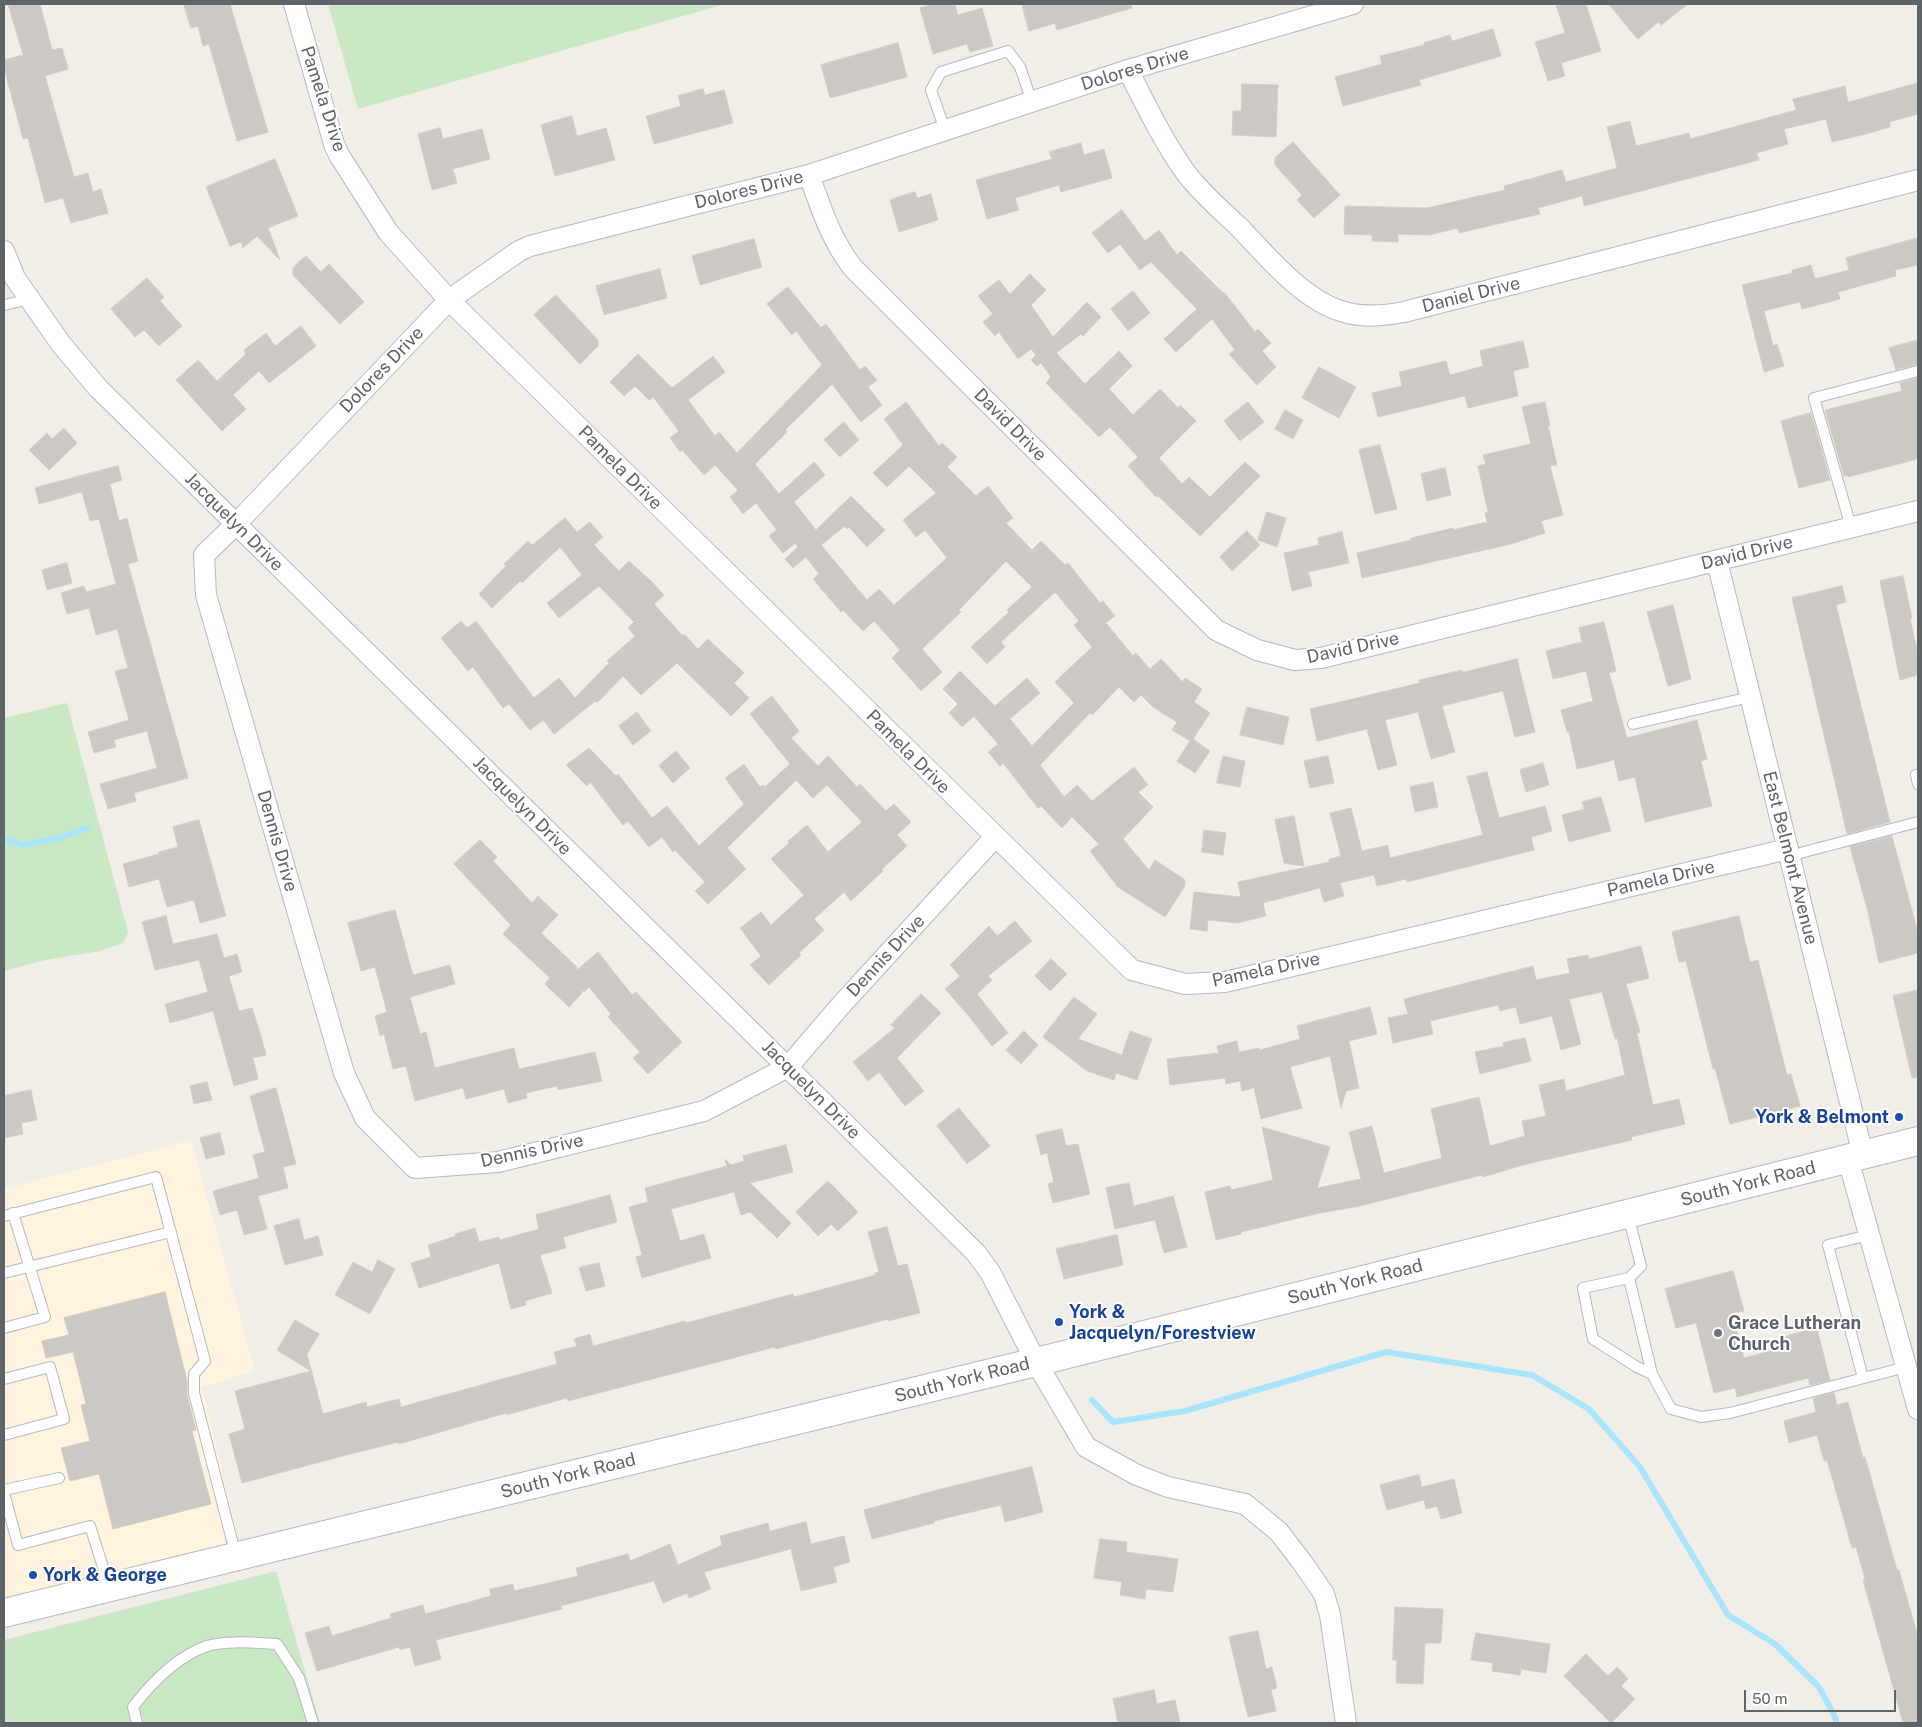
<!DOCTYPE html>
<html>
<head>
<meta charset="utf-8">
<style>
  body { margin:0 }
  #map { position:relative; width:1922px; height:1727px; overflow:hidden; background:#f1ede7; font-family:"Public Sans",sans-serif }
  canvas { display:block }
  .frame { position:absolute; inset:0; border:5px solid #5e6468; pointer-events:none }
  .scale { position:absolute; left:1744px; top:1690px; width:152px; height:22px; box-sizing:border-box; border:2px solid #5e6468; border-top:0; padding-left:6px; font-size:15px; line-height:18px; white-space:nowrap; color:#5e6468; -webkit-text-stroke:4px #fff; paint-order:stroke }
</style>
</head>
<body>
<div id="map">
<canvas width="1922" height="1727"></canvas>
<div class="frame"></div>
<div class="scale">50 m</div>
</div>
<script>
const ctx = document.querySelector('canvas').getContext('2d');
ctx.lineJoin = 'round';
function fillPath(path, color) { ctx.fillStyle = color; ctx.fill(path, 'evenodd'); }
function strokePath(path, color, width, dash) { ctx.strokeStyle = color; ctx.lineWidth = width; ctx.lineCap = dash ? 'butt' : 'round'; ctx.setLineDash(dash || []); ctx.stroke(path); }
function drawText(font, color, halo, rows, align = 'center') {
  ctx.font = font + ' "Public Sans",sans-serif'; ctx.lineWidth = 4; ctx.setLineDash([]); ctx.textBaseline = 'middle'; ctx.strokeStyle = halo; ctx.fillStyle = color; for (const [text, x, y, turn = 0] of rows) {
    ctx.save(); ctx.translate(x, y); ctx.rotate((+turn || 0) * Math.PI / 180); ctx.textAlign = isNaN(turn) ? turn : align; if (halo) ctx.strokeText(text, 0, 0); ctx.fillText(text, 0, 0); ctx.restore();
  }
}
const commercial = new Path2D(`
  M191 1140 255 1371 202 1387 241 1551 4 1609V1189Z`);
const green = new Path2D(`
  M328 4H725L358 109Z
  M67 703 128 932 123 943 100 951 45 960 4 971V718Z
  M276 1571 320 1723H4V1640Z`);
const stream = new Path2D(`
  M4 839 22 845 60 838 87 828
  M1092 1400 1113 1422 1185 1411 1386 1352 1532 1375 1589 1409 1640 1467 1728 1615 1775 1644 1819 1687 1836 1719V1723`);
const building = new Path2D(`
  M8 4H40L52 50 62 48 68 69 45 76 74 177 88 173 93 192 101 189 108 213 71 223 63 198 45 203 28 138 23 139 4 68V60L23 55Z
  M184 4H230L268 132 237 141 209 44 203 46 198 26 191 28Z
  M935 4H955L958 15 982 8 993 46 970 52 967 44 933 54 920 8Z
  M1022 4H1131L1132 8 1057 30 1055 23 1029 31Z
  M1556 4H1586L1601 51 1561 63 1565 76 1548 81 1535 42 1565 33Z
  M1609 4H1688L1661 25 1658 22 1638 39Z
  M1493 29 1501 56 1419 80 1421 85 1343 106 1335 77 1382 64 1380 56 1424 45V43L1450 35 1452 41Z
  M898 43 907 77 830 98 821 65Z
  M1918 83V114L1889 122 1890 127 1866 134 1832 142 1826 119 1784 129 1788 144 1757 153 1759 160 1584 206 1582 196 1538 208 1540 214 1459 233 1458 228 1429 235 1398 234V242L1372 241V235L1344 234 1345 206 1427 208 1505 190 1504 186 1562 170 1566 182 1617 168 1607 127 1630 121 1636 146 1689 133 1690 139 1796 110 1793 99 1845 86 1848 102Z
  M1242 84 1278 85 1276 137 1232 135 1233 111H1241Z
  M703 89 705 95 724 90 733 123 654 144 646 116 681 106 678 96Z
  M572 116 577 136 606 128 615 160 555 176 541 125Z
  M440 128 443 139 482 129 490 159 453 169 457 183 432 190 418 134Z
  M1293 142 1340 195 1314 218 1297 200 1302 195 1275 165V158Z
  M1081 143 1084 155 1104 149 1112 178 1061 192 1059 185 1015 198 1019 210 987 219 976 180 1052 159 1049 152Z
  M275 159 298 216 268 228 280 260 257 236 243 248 241 242 230 246 206 187Z
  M915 192 917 198 931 194 938 220 899 232 890 200Z
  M1122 210 1145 241 1159 230 1177 255 1181 251 1223 293 1224 292 1255 332 1258 329 1271 343 1262 351 1276 367 1257 385 1229 354 1235 350 1212 319 1176 352 1164 339 1197 309 1151 262 1140 270 1120 244 1108 253 1092 233Z
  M1918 238V265L1895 270 1896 276 1838 292 1840 299 1802 309 1800 302 1764 311 1773 346 1777 344 1784 366 1764 372 1742 285 1792 273V270L1811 265 1815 279 1849 270 1846 258Z
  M754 239 762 267 700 285 692 256Z
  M306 256 321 272 329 264 364 302 340 324 293 275V268Z
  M660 269 667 298 604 315 596 286Z
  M1030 274 1046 290 1031 305 1053 337 1087 302 1101 317 1083 336 1081 334 1056 353 1085 384 1119 351 1132 366 1109 389 1133 415 1160 389 1178 408 1180 405 1196 421 1159 458 1182 484 1189 477 1210 497 1245 462 1260 476 1200 536 1158 496 1156 497 1128 466 1138 457 1110 427 1099 437 1046 383 1051 377 1041 363 1037 366 1031 360 1036 355 1031 349 1018 359 999 332 995 336 983 322 993 314 978 296 999 280 1010 294Z
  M147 278 164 297 160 301 182 326 159 346 144 330 135 337 111 309Z
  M788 287 821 328 826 324 860 370 865 366 877 380 868 387 882 405 861 422 832 384 785 430 787 432 755 464 779 494 814 462 825 475 794 502 816 530 851 496 885 530 867 547 849 527 847 529 845 526 821 545 867 600 879 589 894 605 947 558 925 530 916 537 903 520 936 493 909 466 887 487 873 473 903 445 884 419 906 402 939 446 942 443 957 457 947 467 976 496 988 486 1013 518 1006 523 1032 550 1041 541 1065 565 1068 563 1100 603 1103 601 1115 616 1106 623 1133 656 1136 653 1150 669 1161 659 1183 682 1185 678 1202 689 1194 702 1210 713 1193 739 1210 751 1195 773 1177 761 1190 741 1172 730 1177 722 1153 707 1141 695 1134 702 1119 687 1092 715 1090 713 1040 765 1064 797 1077 785 1092 801 1134 767 1148 785 1138 792 1153 807 1123 839 1149 870 1155 860 1185 880V886L1165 917 1118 887 1090 851 1099 844 1072 817 1062 828 1041 806 1038 808 1003 763 1000 766 988 752 998 744 974 716 962 727 949 713 958 704 943 689 960 671 995 706 1027 678 1040 693 1010 719 1032 746 1074 703 1055 682 1092 647 1074 625 1079 621 1055 592 1001 642 1005 647 987 664 971 647 1009 612 1007 610 1032 587 1006 561 959 610 961 612 922 649 942 672 921 691 892 658 900 650 874 621 863 631 843 610 841 612 813 579 819 574 806 557 793 568 785 559 798 547 795 543 783 553 769 536 777 530 756 503 743 514 730 497 738 490 715 465 704 475 682 450 680 452 670 438 679 431 653 397 649 400 635 386 624 396 610 382 638 354 672 388 713 356 725 372 688 400 715 436 719 432 737 453 822 365 796 331 792 335 767 304Z
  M1133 291 1150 313 1128 331 1111 309Z
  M556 295 598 340V346L580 364 534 315Z
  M301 326 316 346 269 383 259 371 233 395 246 409 222 431 176 380 198 360 217 381 246 354 244 350 266 333 275 346Z
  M1918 340V364L1896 370 1889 348Z
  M1523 341 1529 367 1513 371 1518 396 1468 408 1465 396 1378 417 1372 393 1402 386 1399 372 1446 361 1450 375 1483 366 1480 351Z
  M1319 367 1356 387 1339 418 1302 398Z
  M1918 378V459L1848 477V475L1844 476 1825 410 1902 391 1900 383Z
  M1248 402 1264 422 1240 441 1224 421Z
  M1545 402 1550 426H1548L1557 465 1550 466 1563 515 1541 521 1545 533 1511 544 1362 578 1357 553 1411 540V538L1453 528V530L1487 522 1485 513 1488 512 1478 466 1486 464 1483 455 1531 444 1522 407Z
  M1285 410 1303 420 1293 439 1275 429Z
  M1811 413 1830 480 1799 488 1781 421Z
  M844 422 859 440 840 457 824 440Z
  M64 428 77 443 49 470 29 450 47 433 52 439Z
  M1380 445 1397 509 1375 514 1359 450Z
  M118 466 122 480 110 484 119 521 127 518 138 561 128 564 188 778 134 793 136 801 108 809 100 784 157 768 147 731 114 740 116 747 94 753 88 732 129 720 115 671 128 668 117 629 96 635 89 608 67 614 61 593 84 586 86 592 116 584 99 519 90 521 82 492 39 504 35 488Z
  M1445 468 1451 495 1427 501 1421 474Z
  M1267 512 1286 518 1277 547 1258 540Z
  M565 518 577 532 590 522 603 537 594 545 619 571 629 561 651 581 664 595 654 604 683 636 684 634 698 649 708 639 744 673 734 683 749 698 731 716 677 663 641 695 623 676 598 702H594L554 734 543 720 530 730 509 704 503 708 473 667 468 671 441 638 461 621 467 628 476 621 534 698 559 678 575 698 609 663 607 661 635 636 628 628 634 622 599 586 559 618 547 603 582 575 560 547 522 583 520 581 492 608 479 594 506 566 504 564 528 541 532 545Z
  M1247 531 1260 545 1232 571 1220 557Z
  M1342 532 1349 563 1308 572 1312 586 1292 591 1284 553 1319 545 1318 538Z
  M67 563 72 583 47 590 42 570Z
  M1903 576 1912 618 1910 619 1918 654V675L1900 680 1880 581Z
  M1842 586 1846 602 1836 605 1890 822 1847 834 1792 598Z
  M1673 605 1691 679 1668 686 1647 612Z
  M1604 622 1616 671 1609 673 1627 738 1697 720 1707 759 1701 761 1712 806 1645 822 1635 777 1619 781 1614 760 1577 769 1569 732H1567L1561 710 1593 701 1586 671 1553 679 1546 651 1582 642 1579 628Z
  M1517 659 1535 732 1515 737 1503 691 1442 706 1455 752 1431 759 1418 712 1385 720 1397 765 1378 770 1367 729 1317 741 1310 709 1420 683 1419 680 1462 670 1463 672Z
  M772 696 799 731 791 738 818 766 828 756 857 787 860 784 886 811 894 804 911 822 897 835 907 846 882 869 883 871 851 901 844 892 814 919 824 930 799 953 801 955 769 985 750 965 761 956 740 928 761 912 771 925 804 895 771 859 789 843 788 841 807 825 828 852 862 822 827 785 813 798 796 780 727 848 746 869 708 904 695 891 705 882 675 850 673 852 662 837 649 847 628 821 623 825 590 782 587 786 566 765 589 748 616 776 618 774 652 818 667 806 699 846 744 804 725 778 744 764 760 787 763 785 765 787 790 764 750 714Z
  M1247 707 1289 717 1283 745 1240 735Z
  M637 712 651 731 633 745 619 726Z
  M676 751 690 768 673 783 659 766Z
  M1223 756 1245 761 1240 787 1217 783Z
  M1328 756 1334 783 1310 788 1304 761Z
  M1543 763 1549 785 1526 792 1520 770Z
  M1487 772 1499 818 1545 806 1552 831 1531 837 1534 850 1407 882 1406 879 1377 886 1374 875 1340 883 1344 896 1324 902 1320 888 1263 903 1266 916 1237 923 1208 920 1207 931 1190 929 1194 892 1241 897 1238 882 1329 862V859L1341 856 1330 813 1351 808 1362 851 1388 845 1390 858 1483 835 1467 777Z
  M1433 782 1438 807 1415 812 1410 787Z
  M1601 797 1611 831 1569 842 1562 815 1584 809 1582 802Z
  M1294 816 1304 866 1284 863 1275 820Z
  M199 820 226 916 200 923 194 900 167 907 159 879 129 887 123 864 159 854V852L178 847 173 827Z
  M1204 830 1226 833 1223 855 1202 852Z
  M1892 836 1918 933V953L1879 963 1868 912 1850 847Z
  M480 840 497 857 493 861 532 903 538 896 558 915 541 933 576 966 577 970 598 952 632 995 636 992 682 1042 648 1074 633 1058 640 1052 608 1017 611 1014 589 987 584 992 581 988 582 993 569 1007 545 984 550 978 503 934 511 925 454 864Z
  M395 910 413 975 450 965 455 984 410 997 420 1034 426 1032 435 1068 514 1048 519 1069 595 1052 602 1081 558 1090 557 1086 526 1093 527 1098 508 1103 504 1089 466 1099 463 1088 415 1101 406 1066 393 1069 384 1034 380 1036 375 1016 387 1012 375 967 361 971 348 923Z
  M166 916 173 944 217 934 224 958 237 954 242 972 229 976 239 1011 252 1008 261 1036 266 1055 253 1058 258 1079 234 1086 213 1011 170 1023 165 1004 208 992 199 960 155 970 142 922Z
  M1739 916 1750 962 1758 960 1787 1075 1791 1074 1800 1106 1730 1124 1715 1068 1713 1069 1686 961 1679 962 1672 932Z
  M1015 921 1032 941 988 976 992 980 977 994 1008 1033 992 1046 968 1015 945 989 960 976 950 965 989 926 997 936Z
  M1641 946 1649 978 1626 984 1640 1032 1637 1033 1653 1105 1679 1099 1685 1124 1631 1137 1632 1140 1523 1165 1483 1177 1482 1175 1360 1206 1320 1213 1241 1232V1234L1216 1240 1205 1192 1230 1186 1231 1190 1273 1180 1262 1127 1330 1147 1317 1188 1361 1179 1349 1132 1372 1126 1384 1173 1442 1158 1431 1109 1479 1097 1490 1146 1525 1136 1522 1121 1546 1116 1539 1085 1564 1079 1566 1091 1625 1075 1617 1038 1615 1039 1602 992 1569 999 1581 1044 1561 1050 1552 1016 1520 1024 1516 1007 1500 1011 1498 1005 1430 1021 1433 1034 1393 1043 1388 1018 1408 1014 1404 999 1533 966 1536 980 1570 973 1567 959 1588 955 1589 959Z
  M1051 959 1067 974 1050 991 1035 976Z
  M1918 990V1077L1912 1078 1893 996Z
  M921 994 941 1013 897 1058 924 1091 905 1106 879 1072 868 1081 853 1062 895 1028 891 1025Z
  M1074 997 1097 1014 1078 1039 1122 1055 1130 1031 1152 1039 1137 1080 1116 1073 1114 1080 1087 1071 1043 1037Z
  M1370 1007 1377 1034 1349 1041 1359 1088 1346 1091 1341 1108 1330 1056 1290 1067 1302 1108 1261 1119 1254 1088 1242 1091 1240 1081 1226 1084 1225 1078 1170 1085 1167 1059 1219 1053 1217 1046 1237 1041 1239 1052 1259 1048 1260 1050 1300 1039 1297 1026Z
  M1024 1031 1038 1045 1021 1064 1006 1050Z
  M1525 1038 1531 1061 1480 1074 1475 1052 1504 1046 1503 1043Z
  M207 1082 212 1100 194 1104 190 1086Z
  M276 1088 296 1164 283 1167 288 1188 258 1196 267 1229 244 1235 237 1210 220 1215 213 1191 259 1178 253 1155 265 1152 250 1096Z
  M31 1090 37 1120 21 1123 23 1134 4 1138V1096Z
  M959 1108 990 1146 967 1164 937 1126Z
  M1062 1129 1066 1146 1078 1144 1090 1194 1053 1203 1048 1184 1054 1182 1047 1153 1041 1155 1036 1135Z
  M220 1133 225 1154 206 1159 200 1138Z
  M786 1145 793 1172 750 1183 791 1223 777 1238 750 1212 741 1215 734 1192 671 1209 680 1241 704 1234 711 1258 642 1278 636 1257 642 1255 629 1207 648 1202 645 1188 727 1166 725 1159 731 1165 744 1161 743 1156Z
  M828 1181 858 1212 838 1231 831 1224 818 1236 796 1212Z
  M1129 1183 1134 1206 1173 1196 1187 1247 1164 1253 1155 1220 1115 1229 1106 1188Z
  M610 1195 617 1222 563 1237 566 1248 540 1255 552 1293 525 1301 526 1305 511 1309 499 1263 419 1288 411 1263 431 1257 428 1245 456 1236 455 1234 475 1228 479 1242 499 1237 500 1240 539 1229 536 1215Z
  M299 1219 304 1240 318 1236 323 1255 285 1265 274 1226Z
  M887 1227 898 1266 907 1264 920 1313 888 1321V1319L776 1349 775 1347 568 1401 567 1398 506 1415V1413L399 1444V1442L350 1454 242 1483 229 1434 245 1429 235 1391 311 1371 277 1350 295 1320 319 1334 307 1354 323 1414 366 1402 367 1407 399 1399 401 1407 557 1364 554 1352 577 1346 574 1339 590 1334 593 1346 685 1321 686 1323 793 1294 794 1297 876 1275 875 1273 879 1272 868 1232Z
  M1117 1235 1123 1265 1064 1279 1056 1249Z
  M378 1260 395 1269 370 1314 335 1295 353 1262 372 1272Z
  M599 1263 605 1286 586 1291 579 1268Z
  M1733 1271 1744 1311 1733 1313 1744 1358 1785 1347 1782 1337 1817 1328 1830 1380 1810 1385 1808 1378 1737 1397 1735 1388 1714 1393 1696 1323 1676 1328 1665 1289Z
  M165 1292 187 1381V1395L196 1430 192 1431 211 1504 113 1529 99 1474 70 1481 61 1448 90 1441 81 1405 86 1404 73 1352 46 1358 42 1341 69 1335 64 1318Z
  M1834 1393 1837 1405 1848 1402 1863 1458 1865 1457 1897 1570H1899L1918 1637V1723H1903L1863 1580 1865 1579 1856 1547 1852 1548 1827 1460 1824 1461 1817 1435 1789 1443 1784 1421 1816 1412 1813 1398Z
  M1032 1467 1043 1512 1005 1522 1001 1505 934 1521V1523L872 1539 864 1510 941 1489Z
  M1419 1475 1422 1487 1454 1479 1462 1513 1441 1519 1437 1506 1426 1509 1424 1500 1387 1510 1380 1485Z
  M806 1522 811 1544 844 1536 850 1562 833 1567 837 1582 801 1591 791 1549 704 1572 711 1589 689 1598 687 1593 663 1603 654 1581 561 1606 562 1609 436 1640 441 1659 415 1666 410 1647 400 1650 399 1647 317 1671 305 1633 329 1626 332 1636 391 1618 390 1614 423 1605 425 1614 491 1596 490 1589 513 1584 514 1591 578 1576 576 1568 628 1554 630 1561 670 1544 678 1565 722 1545 720 1536 768 1523 770 1531Z
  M1100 1539 1127 1542 1126 1552 1178 1559 1173 1592 1146 1589 1145 1599 1120 1595 1122 1582 1094 1578Z
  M1395 1607 1443 1609 1441 1643H1425L1423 1684 1396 1683 1397 1660H1393Z
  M1258 1631 1266 1669 1272 1667 1277 1688 1271 1690 1276 1711 1248 1717 1229 1637Z
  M1476 1633 1550 1644 1546 1673 1521 1669 1520 1675 1492 1671 1493 1663 1471 1660Z
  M1586 1654 1608 1676 1617 1667 1628 1679 1621 1686 1635 1699 1611 1723 1564 1676Z
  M1154 1690 1157 1704 1175 1700 1180 1723H1118L1113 1699Z`);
const service = new Path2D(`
  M945 130 931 90 941 72 1008 51 1020 67 1032 102
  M4 305 30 299
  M1851 527 1814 398 1918 371
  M1633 724 1750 697
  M1916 775 1918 784
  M1789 856 1918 822
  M1628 1215 1641 1266 1629 1278 1583 1288 1593 1339 1637 1367 1652 1374 1671 1409 1701 1417 1730 1413 1906 1367
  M4 1216 156 1177 205 1361 194 1374V1393L236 1556
  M4 1273 171 1232
  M1629 1278 1652 1374
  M4 1328 45 1317 13 1213
  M1863 1378 1828 1245 1869 1235
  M4 1379 50 1367 64 1419 4 1435
  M4 1490 59 1478
  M4 1493 18 1545 90 1526 109 1586
  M137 1723 133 1707C152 1682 176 1657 207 1646 226 1640 257 1643 277 1644L299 1678 313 1723`);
const minor = new Path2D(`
  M294 4 334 144 339 155 388 232 449 300 1132 970 1185 984 1225 982 1788 849
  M1128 70C1146 105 1163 141 1186 173 1201 193 1221 210 1239 227 1267 256 1302 299 1341 311 1362 318 1383 316 1404 312L1918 180
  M809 175C821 208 831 240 853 268L1216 630 1257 650 1295 660 1321 658 1918 511
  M4 251 15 278 61 344 98 388 976 1253 990 1272 1036 1362 1086 1447 1137 1475 1168 1487 1245 1504 1279 1532 1302 1562 1324 1594 1330 1615 1346 1723
  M1717 561 1863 1155
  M995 837 842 1004 788 1067 704 1111 498 1162 415 1168 365 1118 344 1073 206 595 204 555 236 524 449 300 519 251 530 246 809 175 1128 70 1353 4
  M1848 1159 1918 1409`);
const secondary = new Path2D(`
  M4 1613 1036 1362 1918 1141`);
const markers = [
  [1899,1117,5,"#1a4fb4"],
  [1059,1322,5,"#1a4fb4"],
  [1718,1333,5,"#6b7280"],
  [33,1575,5,"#1a4fb4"]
];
const streetNames = [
  ["Dolores Drive",1135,69,-17],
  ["Pamela Drive",323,99,72],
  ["Dolores Drive",749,190,-14],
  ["Daniel Drive",1471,295,-14],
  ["Dolores Drive",382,370,-46],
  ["David Drive",1010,425,45],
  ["Pamela Drive",620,468,45],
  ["Jacquelyn Drive",234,522,45],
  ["David Drive",1747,553,-14],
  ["David Drive",1353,648,-12],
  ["Pamela Drive",908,752,45],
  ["Jacquelyn Drive",522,806,45],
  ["Dennis Drive",277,841,74],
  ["East Belmont Avenue",1790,858,76],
  ["Pamela Drive",1661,879,-13],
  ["Dennis Drive",886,956,-47],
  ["Pamela Drive",1266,970,-12],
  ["Jacquelyn Drive",811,1090,45],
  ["Dennis Drive",532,1151,-12],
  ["South York Road",1748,1184,-14],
  ["South York Road",1355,1282,-14],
  ["South York Road",962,1380,-14],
  ["South York Road",568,1476,-14]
];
const transitNames = [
  ["York & Belmont",1889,1117,"right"],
  ["York &",1069,1312],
  ["Jacquelyn/Forestview",1069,1333],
  ["York & George",43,1575]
];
const worshipNames = [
  ["Grace Lutheran",1728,1323],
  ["Church",1728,1344]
];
fillPath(commercial, '#fff3de');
fillPath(green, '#c8e9c3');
strokePath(stream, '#a9e5ff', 6);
fillPath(building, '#ccc8c3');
strokePath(building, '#d6cec5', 1);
strokePath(service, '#b7babe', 12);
strokePath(minor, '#b7babe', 22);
strokePath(secondary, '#b5babf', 30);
strokePath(service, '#fff', 10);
strokePath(minor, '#fff', 20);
strokePath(secondary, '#fff', 28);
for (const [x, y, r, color] of markers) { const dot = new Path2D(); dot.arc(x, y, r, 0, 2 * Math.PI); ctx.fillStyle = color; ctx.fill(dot); strokePath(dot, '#fff', 2); }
drawText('18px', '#5e6468', '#fff', streetNames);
drawText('bold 18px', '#164399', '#fff', transitNames, 'left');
drawText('bold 18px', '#5b616d', '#fff', worshipNames, 'left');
</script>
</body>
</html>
